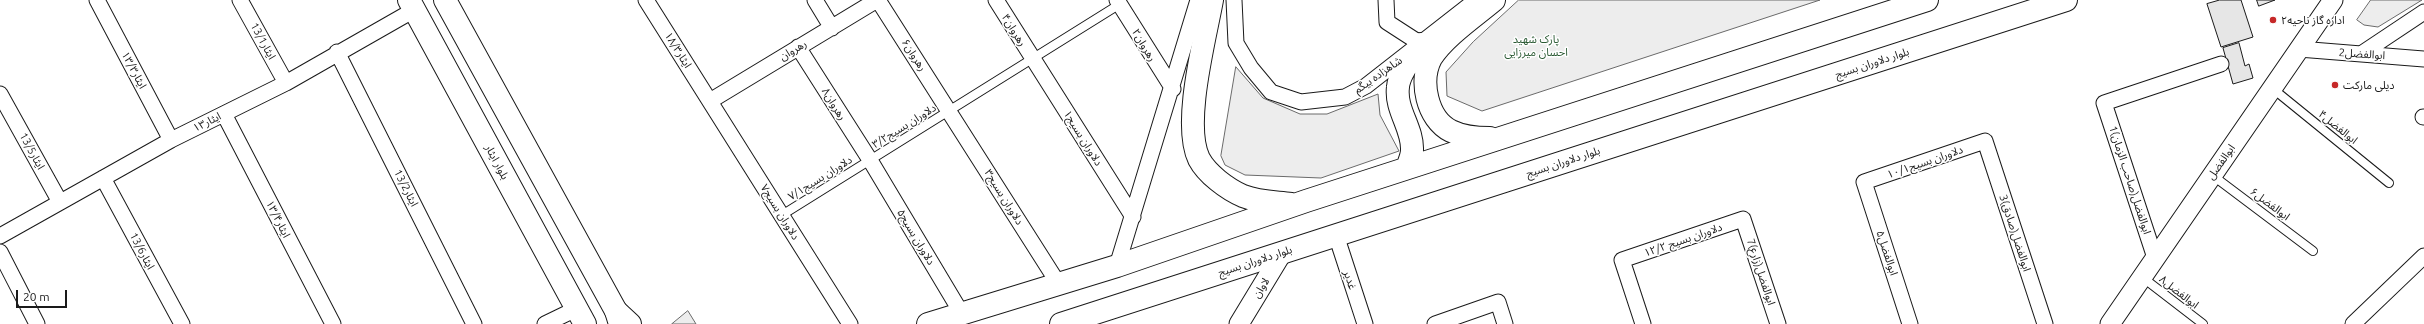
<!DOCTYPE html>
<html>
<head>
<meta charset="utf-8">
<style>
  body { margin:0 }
  #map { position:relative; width:2424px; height:324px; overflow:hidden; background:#fff; font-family:Ubuntu,sans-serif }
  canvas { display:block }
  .scale { position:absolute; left:16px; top:290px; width:51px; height:18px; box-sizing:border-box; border:2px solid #1a1a1a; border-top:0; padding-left:5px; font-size:12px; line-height:14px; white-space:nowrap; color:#1a1a1a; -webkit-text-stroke:3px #fff; paint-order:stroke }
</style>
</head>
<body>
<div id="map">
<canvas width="2424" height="324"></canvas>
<div class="scale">20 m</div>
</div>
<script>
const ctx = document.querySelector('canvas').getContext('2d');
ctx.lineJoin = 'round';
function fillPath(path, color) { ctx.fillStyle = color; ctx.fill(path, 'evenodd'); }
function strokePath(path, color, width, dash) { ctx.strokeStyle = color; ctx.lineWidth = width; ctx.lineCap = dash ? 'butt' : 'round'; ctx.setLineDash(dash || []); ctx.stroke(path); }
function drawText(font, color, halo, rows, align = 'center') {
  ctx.font = font + ' Ubuntu,"Noto Sans Arabic",sans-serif'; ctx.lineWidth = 3; ctx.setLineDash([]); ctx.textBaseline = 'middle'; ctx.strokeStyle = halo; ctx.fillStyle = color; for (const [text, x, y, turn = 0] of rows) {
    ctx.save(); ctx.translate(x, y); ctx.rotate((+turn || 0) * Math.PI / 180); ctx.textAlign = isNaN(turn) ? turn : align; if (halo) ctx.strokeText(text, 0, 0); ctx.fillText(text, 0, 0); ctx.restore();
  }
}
const green = new Path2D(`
  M1519 0H1820L1482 111 1447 96 1446 72 1473 42Z
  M2371 0H2422L2378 27 2364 25 2357 20Z
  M1236 67 1263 98 1300 114H1327L1378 94 1380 115 1399 151 1321 178 1245 175 1225 165 1221 156Z
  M688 311 696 324H672Z`);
const building = new Path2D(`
  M2220 0H2241L2253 37 2221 47 2207 4Z
  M2257 0H2275L2259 6Z
  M2239 43 2245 66 2249 64 2253 78 2233 84 2223 48Z`);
const service = new Path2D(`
  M2272 88 2389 183
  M2212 175 2313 251
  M782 215 1120 4
  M2142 277 2203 324`);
const minor = new Path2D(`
  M97 0 171 140
  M240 0 286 83
  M646 0 850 324
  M815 0 832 28
  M878 0 1058 283
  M996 0 1133 217
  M1117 0 1173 89
  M1234 0 1236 43 1251 68 1271 92 1301 102 1345 97 1366 86 1476 0
  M1386 0 1387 22 1421 44
  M798 47 870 160 962 314
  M2299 49 2424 59
  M337 52 474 324
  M2361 54 2424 12
  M0 94 60 202
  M710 101 877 0
  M224 114 333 324
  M2423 117H2424
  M103 178 182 324
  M1336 235 1365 324
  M0 236 171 140 286 83 414 10
  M0 252 37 324
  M2155 258 2104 103 2221 64
  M1117 266 1198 0
  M545 324 576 309
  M1435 324 1498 302 1505 324
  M1643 324 1622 260 1743 219 1778 324
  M1910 324 1864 182 1985 141 2045 324
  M2353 324 2424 256`);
const tertiary = new Path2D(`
  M1239 324 1282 253
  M2110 324 2333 0`);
const secondary = new Path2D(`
  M409 0 585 324
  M445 0 616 311 620 324`);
const primary = new Path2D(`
  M1212 0C1205 39 1182 124 1199 159 1207 174 1227 189 1243 196 1258 202 1275 202 1291 204
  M1490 138C1478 138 1463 137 1451 131 1427 119 1419 81 1431 58 1444 37 1475 16 1494 0
  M1407 168C1409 162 1412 156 1412 150 1413 128 1395 110 1398 87 1399 72 1413 57 1421 44
  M616 311 630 324
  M928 324 1117 266 1306 201 1927 0
  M1061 324 2066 0`);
const markers = [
  [2273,20,4,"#c62828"],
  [2335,85,4,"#c62828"]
];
const poiNames = [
  ["اداره گاز ناحیه۲",2281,20],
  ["دیلی مارکت",2343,85]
];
const streetNames = [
  ["رهروان۴",1014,30,58],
  ["ایثار13/1",263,41,61],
  ["رهروان۲",1144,45,59],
  ["ایثار۱۸/۳",678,50,58],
  ["رهروان",793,50,-31],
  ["ابوالفضل2",2362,54,4],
  ["رهروان۶",914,55,57],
  ["بلوار دلاوران بسیج",1872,63,-18],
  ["۱۳/۳ایثار",134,70,62],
  ["شاهزاده بیگم",1378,75,-35],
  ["رهروان۸",834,104,58],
  ["ایثار۱۳",207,122,-27],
  ["دلاوران بسیج۳/۲",904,126,-32],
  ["ابوالفضل۴",2338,127,39],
  ["دلاوران بسیج۱",1083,138,58],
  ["ایثار13/5",32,151,61],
  ["بلوار ایثار",497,162,62],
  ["بلوار دلاوران بسیج",1563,162,-18],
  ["۱۰/۱دلاوران بسیج",1925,162,-19],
  ["ابوالفضل",2221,162,-55],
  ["دلاوران بسیج۷/۱",820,178,-32],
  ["1ابوالفضل(صاحب الزمان)",2130,180,72],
  ["ایثار13/2",406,188,63],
  ["دلاوران بسیج۳",1004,197,58],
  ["ابوالفضل۶",2270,204,37],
  ["دلاوران بسیج۷",780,212,58],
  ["ایثار۱۳/۴",278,219,63],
  ["3ابوالفضل(صادق)",2015,233,72],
  ["دلاوران بسیج۵",916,237,59],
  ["دلاوران بسیج ۱۲/۲",1683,240,-19],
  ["ایثار13/6",142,251,62],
  ["ابوالفضل۵",1887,253,72],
  ["بلوار دلاوران بسیج",1255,261,-18],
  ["7ابوالفضل(زارع)",1761,272,72],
  ["غدیر",1350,280,72],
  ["لاوان",1261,288,-59],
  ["ابوالفضل۸",2179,292,38]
];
const parkNames = [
  ["پارک شهید",1536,39],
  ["احسان میرزایی",1536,52]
];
fillPath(green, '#ededed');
strokePath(green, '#6a6a6a', 1);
fillPath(building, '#e6e6e6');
strokePath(building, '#1a1a1a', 1);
strokePath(service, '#1a1a1a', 10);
strokePath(minor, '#1a1a1a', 17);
strokePath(tertiary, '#1a1a1a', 21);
strokePath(secondary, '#1a1a1a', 24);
strokePath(primary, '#1a1a1a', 24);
strokePath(service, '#fff', 8);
strokePath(minor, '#fff', 15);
strokePath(tertiary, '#fff', 19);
strokePath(secondary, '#fff', 22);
strokePath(primary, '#fff', 22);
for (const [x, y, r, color] of markers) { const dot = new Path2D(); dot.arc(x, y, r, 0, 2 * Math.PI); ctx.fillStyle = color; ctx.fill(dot); strokePath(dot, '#fff', 1.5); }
drawText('11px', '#1a1a1a', '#fff', poiNames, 'left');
drawText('11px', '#1a1a1a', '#fff', streetNames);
drawText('11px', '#2b5a34', '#fff', parkNames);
</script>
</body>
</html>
